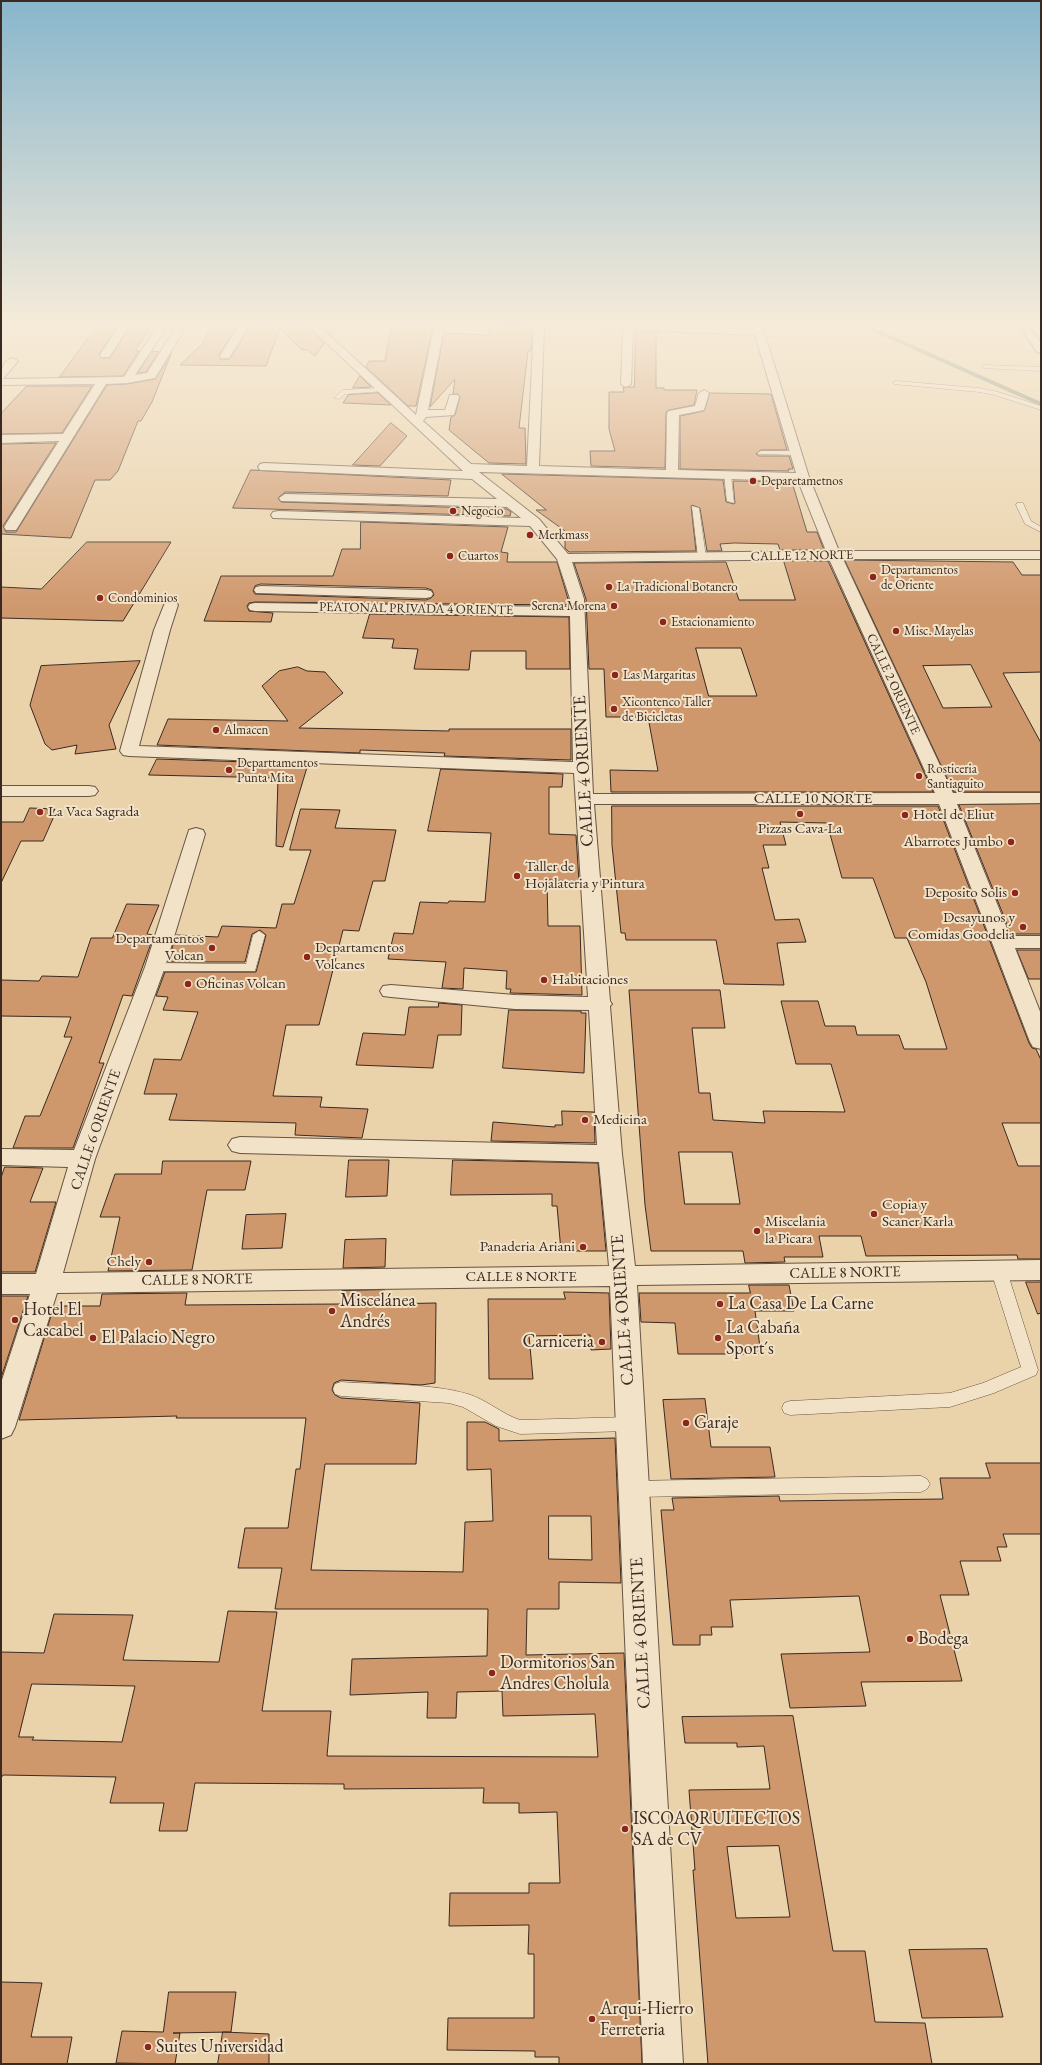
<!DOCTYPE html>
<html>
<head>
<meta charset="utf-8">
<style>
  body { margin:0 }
  #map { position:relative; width:1042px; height:2065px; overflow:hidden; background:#ead2aa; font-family:"EB Garamond",serif }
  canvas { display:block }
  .frame { position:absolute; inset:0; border:2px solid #3b2a21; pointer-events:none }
</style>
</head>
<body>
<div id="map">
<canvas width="1042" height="2065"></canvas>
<div class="frame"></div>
</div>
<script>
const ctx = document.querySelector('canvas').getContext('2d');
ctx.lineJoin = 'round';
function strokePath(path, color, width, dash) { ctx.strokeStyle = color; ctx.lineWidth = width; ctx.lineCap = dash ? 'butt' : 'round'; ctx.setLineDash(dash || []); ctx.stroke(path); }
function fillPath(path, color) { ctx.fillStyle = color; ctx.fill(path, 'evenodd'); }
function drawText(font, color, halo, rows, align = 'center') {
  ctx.font = font + ' "EB Garamond",serif'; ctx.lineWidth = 4; ctx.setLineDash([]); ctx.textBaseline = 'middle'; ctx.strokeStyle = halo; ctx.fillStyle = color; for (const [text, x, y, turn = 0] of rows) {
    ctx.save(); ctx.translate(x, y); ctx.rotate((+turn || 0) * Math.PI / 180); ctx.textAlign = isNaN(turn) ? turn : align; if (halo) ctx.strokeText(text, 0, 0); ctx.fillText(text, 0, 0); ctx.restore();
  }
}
const stream = new Path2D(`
  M856 322 1041 404`);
const building = new Path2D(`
  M100 322H120L99 354 101 358H110L133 322H155L136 349V351H139L123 376 60 377Z
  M425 323 433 327 416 406H408L366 367 369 361H385L391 327Z
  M213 324H238L219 355 221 360 230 359 252 324H304L324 343 315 356 307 350H302L280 328 266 366 180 365 202 344Z
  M319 324H339L331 335Z
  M490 326 532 328 531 351H528L519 428H525L526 464 489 463 449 430 451 417 455 415 460 397 458 394H453L455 379 430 407 444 333 489 335Z
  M636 332H656V388H664V390H697L694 405 669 410 666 412 665 468 591 466 590 451H615L609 429V392H624L623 387H634Z
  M152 351 159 352 146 372 138 373Z
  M171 354 152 402 141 421H138L118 471 110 480H95L71 538 1 534V444L56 443 3 526 6 532H16L107 385 127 384 155 379Z
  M360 376 371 387 353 388Z
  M27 386H92L62 433 1 434V414Z
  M378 393 391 405 343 403 348 395Z
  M710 393 771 394 787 450H761L756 454 759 456H789L793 469H788L789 471 680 469V416L704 411Z
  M391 423 407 436 380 466 353 465Z
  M251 470 451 480 448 496 285 492 278 498 281 502 507 509 511 512 510 516 233 508Z
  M502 474 723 480 726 502 734 504 735 503 733 481 792 482 807 532H817L824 550H780L778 544 734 543 720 544 722 551H707L700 508 692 505 691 506 696 551 569 552 565 548V531L536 510H546Z
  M361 522 508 527 501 552 508 553 507 562H557L568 599V605L255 602 249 603 247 606 249 611 273 613 271 622 204 621 221 576H333L342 549H360ZM261 584 426 588 432 590 434 595 431 598 426 600 255 594 253 591 255 586Z
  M87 542H171L123 621 1 618V587L41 589Z
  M845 560 1013 562 1022 575H1041V672L1003 673 1041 743V792H954ZM971 665 992 707 943 708 923 666Z
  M784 561H828L933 792H611L610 770 658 771 648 717H606L604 669H589L586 599 574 563 726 562 739 600H795ZM696 648H741L757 696H709Z
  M370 614 569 617 570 669H526V651H471L469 670 414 669 418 649 392 648 394 639 363 638Z
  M140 661 109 725 116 749 75 754 77 745 52 750 45 744 30 705 41 666Z
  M298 667 307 671 325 672 343 693 299 728 449 731V729H571V760L444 756 445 753 360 750V753L157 745 168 719 288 721 262 686 279 671Z
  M157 759 308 764 283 847 276 846 278 778 149 775Z
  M441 769 563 774 562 787H549V834L576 835 579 881 547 880 548 926H580L582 995 510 993 511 989H506L507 971 464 968 463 989 442 988 446 962 388 959 394 933 413 934 420 902 448 903 449 901 485 902 491 833 428 831Z
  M1041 804V934H1011L959 805Z
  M612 806H938L1029 1043 1032 1048 1036 1049 1041 1060V1123H1002L1018 1166H1041V1259H1018L1017 1255 866 1256 861 1236H819L823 1257H784L785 1262 745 1263 743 1251H651L645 1205 629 990H720L725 1028H692L699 1093H710L713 1120 765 1123 763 1111 845 1112 831 1064H796L781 1001H818L825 1026H855L857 1035H899L904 1049H947L926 982 907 938H895L873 878H842L827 823 780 822 786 845H763L769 868H762L775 920 799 919 806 942 777 943 784 985 724 984 716 940H626L625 933H621L612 845ZM679 1152H732L740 1204H685Z
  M30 808 55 809 52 814H55L43 841H21L1 883V822H23Z
  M301 809 340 810 335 828 396 830 385 881H373L359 931 343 930 319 1025H286L273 1096 322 1097 320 1107 368 1109 362 1138 295 1135 296 1123 169 1120 177 1094H144L154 1059 181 1060 198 1012 163 1010 168 997 156 996 165 972H256L266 935 260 930 252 934 245 962H168L176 935 218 937 222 926 276 928 282 904H294L311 850H290Z
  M127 904 159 905 147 934 154 935 132 996 123 995 99 1063H104L73 1148H13L25 1116H40L72 1037H64L71 1017 1 1016V980L39 981 42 976 78 977 91 938H112Z
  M1017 950H1041V979H1029Z
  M439 1003 462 1005 461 1035H438L433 1068 356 1065 363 1033 405 1035 409 1007H438Z
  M509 1010 581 1011V1013H586L584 1073 503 1068Z
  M562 1111 594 1112 595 1143 491 1141 493 1122 555 1127V1125H562Z
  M349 1160H389L387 1196 346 1197Z
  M453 1160 598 1163 606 1251H561L557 1206H552V1194L451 1195Z
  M163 1161H251L245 1190H207L192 1270 108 1271 120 1217H100L115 1174H161Z
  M5 1167 43 1168 30 1202H56L35 1272H1V1178Z
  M286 1214 282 1248 242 1249 246 1215Z
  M386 1239 385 1267 343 1268 345 1240Z
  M1026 1282H1041V1313L1038 1314Z
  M749 1285H789L794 1311H755L761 1354H678L675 1323 641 1322 639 1293H750Z
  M384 1290V1304L436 1303 435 1383 421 1385 341 1380 334 1383 332 1390 335 1395 341 1398 420 1403 416 1464H325L311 1570 463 1572 465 1522 493 1521 491 1469 467 1470V1422H485L499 1429V1441L615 1438 621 1583 559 1582V1609H527L526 1655 624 1653 642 2064H559V2057H535V2051L447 2050 448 2018H534V1954H528L529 1925 449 1926 450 1893H529V1883H560L557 1812 519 1813V1803H483L484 1788 344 1789V1784L195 1783 187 1831H159L164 1803H110L116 1777 3 1775 1 1778V1652L44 1653 54 1614 133 1615 123 1660 219 1662 228 1611 277 1612 262 1711H331L327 1756 598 1757 595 1714 503 1716 502 1691 457 1692 456 1718H427L428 1692 350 1695 352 1659 487 1656 488 1609H275L282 1568H238L245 1528H288L296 1469H300L306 1418H176L177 1416 19 1420 54 1306H100L102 1294 187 1293 185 1305 341 1304 342 1291ZM549 1516H591L592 1560 549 1559ZM32 1684 135 1686 122 1742 32 1740 34 1737H19Z
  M564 1292 609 1293 611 1349 591 1350 590 1335 529 1336 533 1379H489L488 1299H565Z
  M1 1296H28L1 1378Z
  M705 1399 711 1447H770L775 1477 671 1479 663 1400Z
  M986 1463H1041V1534H1003L1007 1547H997L1001 1561H960L969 1595H940L962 1681 861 1682 866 1706 790 1708 781 1654 870 1652 859 1596 730 1600 733 1627H711L712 1635H700V1645H673L661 1510H674L672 1498 779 1496 780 1501 943 1499 940 1478H990Z
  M793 1716 833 1951H865L875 2022 925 2023 932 2064H708L693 1870H695L689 1790 770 1789 764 1746 737 1747V1743H685L682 1717ZM779 1846 790 1917 736 1918 727 1847Z
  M987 1949 1003 2017 922 2018 909 1950Z
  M1 1982 42 1983 31 2037H72L67 2064H1Z
  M169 1992H236L231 2032 173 2033H180L175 2064 116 2063 122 2031 163 2032Z
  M223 2032 269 2034V2064H218Z`);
const lane = new Path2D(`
  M55 322H61L57 325Z
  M1014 322 1016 325 899 327 896 325 899 323Z
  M985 365 1041 367V371L983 368 982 367Z
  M896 381 979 388 998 392 1041 406V410L995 395 979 392 894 384 893 383Z
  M382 388 385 390 384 391 345 394 339 399 334 398 343 390Z
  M761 451H796L800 453 796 455 759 454 757 453Z
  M724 473 731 475 734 503 727 501Z
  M1017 503H1023L1031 521 1041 527V532L1025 524 1016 505Z
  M692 506 699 508 706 557 702 559 698 557Z
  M259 931 265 935 255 971H155L149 967 155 963 246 964 253 935Z
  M999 1265 1004 1267 1007 1271 1038 1370 1036 1375 994 1393 950 1407 790 1415 784 1413 782 1408 784 1403 790 1401 950 1393 983 1383 1021 1367 991 1271 994 1267Z
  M341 1382C380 1385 431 1383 468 1394 487 1400 502 1414 520 1420L630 1417 636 1419 639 1424 636 1429 630 1431 520 1434 496 1426 463 1407 449 1403 341 1396 335 1394 333 1389 335 1384Z
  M921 1476 927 1479 930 1484 927 1489 921 1492 634 1497 628 1494 625 1489 628 1484 634 1481Z`);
const street = new Path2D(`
  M122 322H132L109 357H101L100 355Z
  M160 322H170L135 375 147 373 179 322H189L155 378 127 383 106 384 18 527 16 530H6L4 527 59 441 1 443V435L63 434 95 384 1 385C1 375 0 361 13 358L18 361 3 379 124 377Z
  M241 322H251L229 358H221L220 356Z
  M304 322H315L416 415 435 322H445L428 410H445L450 395H458L459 397 454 415 426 417 423 421 471 464 527 466 534 326 503 325 498 322H581L753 329 751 322H761L809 477 839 551H1041V559H843L953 793H1041V803L957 804 1010 936H1041V948H1015L1041 1014V1049L1033 1047 1030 1042 939 804H594L610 1001 612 1004 610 1006 622 1154 635 1266 1041 1260V1280L637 1285 683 2064H643L610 1286 57 1293 15 1427 11 1435 1 1439V1383L30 1294H1V1274H36L68 1167 1 1165V1149L74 1150 145 967 189 830 196 828 203 830 205 834 165 967 95 1159 63 1273 609 1266 599 1162 240 1153 232 1151 228 1145 232 1139 240 1137 597 1145 589 1010 515 1009 391 997 383 996 380 991 383 986 391 985 515 995 588 997 574 773 129 756 123 755 120 751 154 630 164 605 166 602H176L178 605 170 630 139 746 573 762 570 616 255 611 250 610 248 607 250 604 255 603 570 607V599L557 559 530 526 273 518 271 515 273 512 278 511 521 518 507 507 281 501 279 498 285 494 497 499 472 479 260 470 258 467 260 464 264 463 463 471ZM544 326 623 330 621 384 626 387 631 384 633 330 755 335 796 473 678 470 679 415 704 410 709 393 704 390 699 393 695 406 669 411 667 413 666 470 539 466ZM479 472 798 481 826 551 568 554 539 519ZM829 559 935 793 593 794 584 599 572 562Z
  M261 586 426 590 431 591 433 594 431 597 426 598 256 593 254 590 256 587Z
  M1 786H89L95 787 98 791 95 795 89 796H1Z`);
const secondary = new Path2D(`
  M1026 325 1029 326 1041 343V353L1037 352 1021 328Z`);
const markers = [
  [753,481,4,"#8f2418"],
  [453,511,4,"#8f2418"],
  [530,535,4,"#8f2418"],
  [450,556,4,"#8f2418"],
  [873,577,4,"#8f2418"],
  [609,587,4,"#8f2418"],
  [100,598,4,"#8f2418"],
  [614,606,4,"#8f2418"],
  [663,622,4,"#8f2418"],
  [896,631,4,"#8f2418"],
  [615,675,4,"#8f2418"],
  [614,709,4,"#8f2418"],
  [216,730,4,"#8f2418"],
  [229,770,4,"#8f2418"],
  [919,776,4,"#8f2418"],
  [40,812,4,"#8f2418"],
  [800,814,4,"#8f2418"],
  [905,815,4,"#8f2418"],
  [1011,842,4,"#8f2418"],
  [517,876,4,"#8f2418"],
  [1015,893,4,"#8f2418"],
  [1023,927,4,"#8f2418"],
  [212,948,4,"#8f2418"],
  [307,957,4,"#8f2418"],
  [544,980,4,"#8f2418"],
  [188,984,4,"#8f2418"],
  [585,1120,4,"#8f2418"],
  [874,1214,4,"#8f2418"],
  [757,1231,4,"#8f2418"],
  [583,1247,4,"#8f2418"],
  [149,1262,4,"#8f2418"],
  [720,1304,4,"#8f2418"],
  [332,1311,4,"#8f2418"],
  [15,1320,4,"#8f2418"],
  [93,1338,4,"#8f2418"],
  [718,1338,4,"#8f2418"],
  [602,1342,4,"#8f2418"],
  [686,1423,4,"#8f2418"],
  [910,1639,4,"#8f2418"],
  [492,1673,4,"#8f2418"],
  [625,1829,4,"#8f2418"],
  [592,2019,4,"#8f2418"],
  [148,2047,4,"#8f2418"]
];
const farPoinames = [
  ["Deparetametnos",761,481],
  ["Negocio",461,511],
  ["Merkmass",538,535],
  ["Cuartos",458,556],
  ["Departamentos",881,570],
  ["de Oriente",881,585],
  ["La Tradicional Botanero",617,587],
  ["Condominios",108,598],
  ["Serena Morena",606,606,"right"],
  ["Estacionamiento",671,622],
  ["Misc. Mayelas",904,631],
  ["Las Margaritas",623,675],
  ["Xicontenco Taller",622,702],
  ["de Bicicletas",622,717],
  ["Almacen",224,730],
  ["Departtamentos",237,763],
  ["Punta Mita",237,778],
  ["Rosticeria",927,769],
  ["Santiaguito",927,784]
];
const farStreetnames = [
  ["CALLE 12 NORTE",802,556,-1],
  ["PEATONAL PRIVADA 4 ORIENTE",416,609,1],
  ["CALLE 2 ORIENTE",893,684,65]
];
const streetNames = [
  ["CALLE 10 NORTE",813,799],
  ["CALLE 6 ORIENTE",96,1130,-71],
  ["CALLE 8 NORTE",845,1273,-1],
  ["CALLE 8 NORTE",521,1277],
  ["CALLE 8 NORTE",197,1280,-1]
];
const poiNames = [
  ["La Vaca Sagrada",48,812],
  ["Hotel de Eliut",913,815],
  ["Pizzas Cava-La",800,829,"center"],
  ["Abarrotes Jumbo",1003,842,"right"],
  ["Taller de",525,867],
  ["Hojalateria y Pintura",525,884],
  ["Deposito Solis",1007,893,"right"],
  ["Desayunos y",1015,918,"right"],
  ["Comidas Goodelia",1015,935,"right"],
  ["Departamentos",204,939,"right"],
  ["Volcan",204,956,"right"],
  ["Departamentos",315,948],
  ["Volcanes",315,965],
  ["Habitaciones",552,980],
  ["Oficinas Volcan",196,984],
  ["Medicina",593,1120],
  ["Copia y",882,1205],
  ["Scaner Karla",882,1222],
  ["Miscelania",765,1222],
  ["la Picara",765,1239],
  ["Panaderia Ariani",575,1247,"right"],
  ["Chely",141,1262,"right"]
];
const nearStreetnames = [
  ["CALLE 4 ORIENTE",584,771,-93],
  ["CALLE 4 ORIENTE",623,1310,-94],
  ["CALLE 4 ORIENTE",641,1633,-93]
];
const nearPoinames = [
  ["Miscelánea",340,1301],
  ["Andrés",340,1322],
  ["La Casa De La Carne",728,1304],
  ["Hotel El",23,1310],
  ["Cascabel",23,1331],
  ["La Cabaña",726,1328],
  ["Sport´s",726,1349],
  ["El Palacio Negro",101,1338],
  ["Carniceria",594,1342,"right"],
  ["Garaje",694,1423],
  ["Bodega",918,1639],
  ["Dormitorios San",500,1663],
  ["Andres Cholula",500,1684],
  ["ISCOAQRUITECTOS",633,1819],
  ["SA de CV",633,1840],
  ["Arqui-Hierro",600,2009],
  ["Ferreteria",600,2030],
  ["Suites Universidad",156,2047]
];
strokePath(stream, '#737f6f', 4);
fillPath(building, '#cf976c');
strokePath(building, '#3b2a21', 1);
strokePath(lane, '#675443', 1);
strokePath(street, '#675443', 2);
strokePath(secondary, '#3b2a21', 2);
fillPath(lane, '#f1e2c8');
fillPath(street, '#f1e2c8');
fillPath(secondary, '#f1e2c8');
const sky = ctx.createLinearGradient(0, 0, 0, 611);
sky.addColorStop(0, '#88b6cc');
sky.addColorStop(0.53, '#f6ebd9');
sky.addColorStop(1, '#f6ebd900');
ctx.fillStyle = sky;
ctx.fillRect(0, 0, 1042, 611);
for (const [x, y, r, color] of markers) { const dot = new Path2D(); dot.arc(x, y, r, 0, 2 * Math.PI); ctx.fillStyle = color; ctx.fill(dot); strokePath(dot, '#f1e2c8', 1.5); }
drawText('13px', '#3b2a21', '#f1e2c8', farPoinames, 'left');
drawText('13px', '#3b2a21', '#f1e2c8', farStreetnames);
drawText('15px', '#3b2a21', '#f1e2c8', streetNames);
drawText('15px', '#3b2a21', '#f1e2c8', poiNames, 'left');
drawText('18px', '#3b2a21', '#f1e2c8', nearStreetnames);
drawText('18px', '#3b2a21', '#f1e2c8', nearPoinames, 'left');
</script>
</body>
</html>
